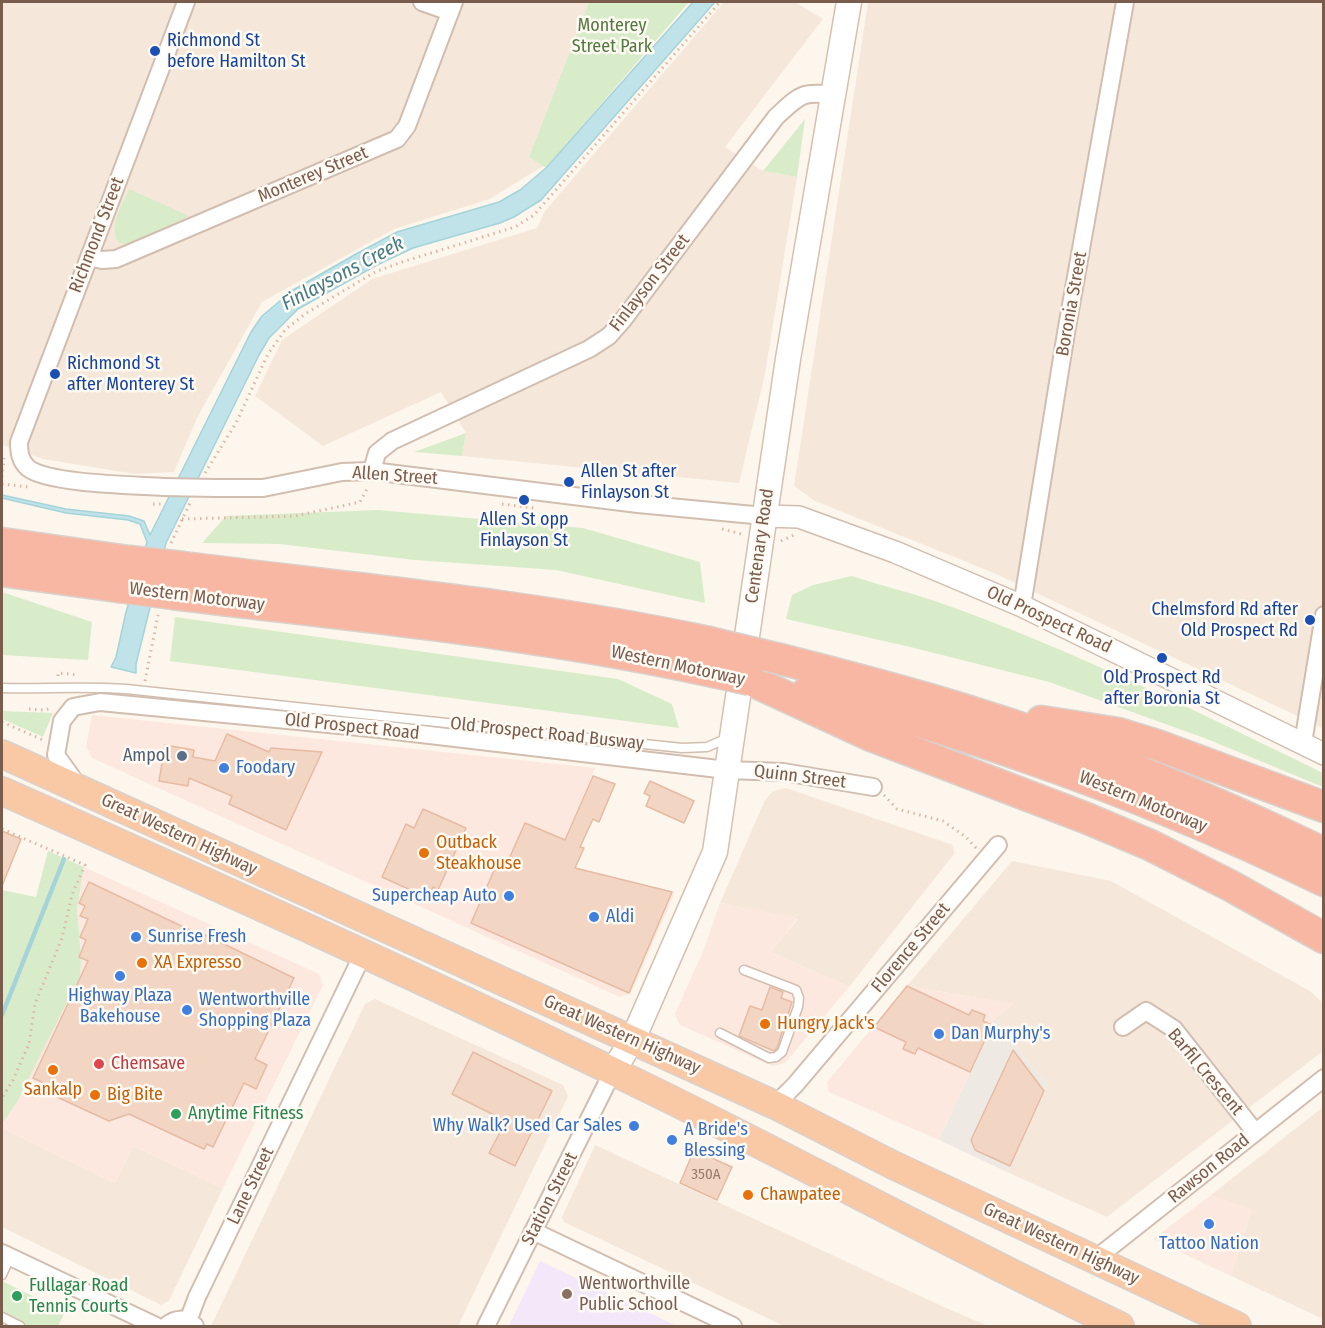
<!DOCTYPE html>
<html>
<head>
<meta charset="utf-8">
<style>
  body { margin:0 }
  #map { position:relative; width:1325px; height:1328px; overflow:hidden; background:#fdf6ec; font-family:"Fira Sans Condensed",sans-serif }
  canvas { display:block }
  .frame { position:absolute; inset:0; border:3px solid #7a5c4d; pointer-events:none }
</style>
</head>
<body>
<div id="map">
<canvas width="1325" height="1328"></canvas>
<div class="frame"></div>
</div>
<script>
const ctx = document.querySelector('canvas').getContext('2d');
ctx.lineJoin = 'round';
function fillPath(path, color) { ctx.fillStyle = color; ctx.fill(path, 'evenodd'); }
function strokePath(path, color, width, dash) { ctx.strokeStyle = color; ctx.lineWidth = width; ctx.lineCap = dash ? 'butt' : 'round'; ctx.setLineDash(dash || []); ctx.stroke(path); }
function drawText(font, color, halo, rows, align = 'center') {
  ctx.font = font + ' "Fira Sans Condensed",sans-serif'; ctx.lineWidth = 5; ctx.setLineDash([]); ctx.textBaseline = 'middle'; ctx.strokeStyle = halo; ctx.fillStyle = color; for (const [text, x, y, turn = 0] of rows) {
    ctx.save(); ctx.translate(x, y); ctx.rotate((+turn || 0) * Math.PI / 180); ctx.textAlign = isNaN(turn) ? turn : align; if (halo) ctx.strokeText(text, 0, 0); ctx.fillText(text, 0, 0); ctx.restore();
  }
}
const residential = new Path2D(`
  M2 2H589L529 157 543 166 490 199 394 229 262 302 198 416 174 472 135 474 43 459 2 445Z
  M724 2H795L823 19 725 147 763 171 797 177 765 374 739 483 462 456 466 433 441 392 323 446 255 396 282 340 372 279 537 228 545 211Z
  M868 2H1323V728L994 573 815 501 794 486Z
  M786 788 953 845 954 854 849 987 770 952 798 919 720 903 765 800 773 791Z
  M1012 861 1111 881 1310 991 1323 1003V1051L1107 1217 1007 1172 1048 1086 995 1018 1013 1004 907 986Z
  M375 999 563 1085 568 1096 458 1326H211L365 1004Z
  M1323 1107V1319L1231 1276 1251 1210 1211 1195Z
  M2 1128 115 1183 133 1146 223 1188 169 1301 161 1305 2 1227Z
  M595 1145 944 1307 988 1326H784L564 1222 562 1217Z`);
const commercial = new Path2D(`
  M92 715 595 768 555 862 675 892 631 993 620 997 92 758 86 746Z
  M84 867 319 974 323 985 223 1188 133 1146 115 1183 2 1128V1124L17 1102 81 957 77 908Z
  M720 903 798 918 770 952 849 987 785 1063 772 1066 680 1025 675 1014 704 949Z
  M907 986 1014 1004 995 1018 939 1140 829 1092 827 1082Z
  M1211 1195 1251 1209 1231 1276 1153 1239Z`);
const industrial = new Path2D(`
  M995 1018 1048 1086 1007 1172 939 1140Z`);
const education = new Path2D(`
  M540 1261 677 1326H509Z`);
const green = new Path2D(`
  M589 2H689L546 168 529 157Z
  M805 119 797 177 763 171Z
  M129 189 189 216 135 242 128 244 119 243C107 227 122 206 129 189Z
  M466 433 462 456 414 452Z
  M378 510 583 528 700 562 705 603 556 570 415 560 279 544 202 543 226 516Z
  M852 576C879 585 908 592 935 601 1069 648 1196 711 1323 773V787L1207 739 1049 682 906 646 786 619 792 595 813 585Z
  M2 592 92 622 88 660 2 655Z
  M175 617 618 679 672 704 679 728 170 661Z
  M2 711 53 713 43 737 2 719Z
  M48 851 84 867 77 908 81 957 80 976 17 1102 2 1124V890L36 897Z
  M2 1281 65 1312 58 1326H2Z`);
const water = new Path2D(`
  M693 2H715L541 200 514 217 500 223 413 248 377 265 298 309 269 338 259 355 166 543 136 664V673L111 667 116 657 126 612 147 542 140 524 128 520 66 513 2 498V495L66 509 129 516 144 521 150 535 251 332 262 316 293 290 356 254 397 232 499 202 520 190 546 168Z`);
const stream = new Path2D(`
  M2 1015 64 859`);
const building = new Path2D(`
  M227 734 269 752 271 748 322 752 286 830 229 804 232 796 189 778 188 786 159 781 165 745 194 750 193 757 215 761Z
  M593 776 615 784 599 822 593 819 580 847 584 848 575 868 672 892 629 993 471 923 496 866 504 870 525 823 565 840Z
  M650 781 694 801 684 823 646 806 650 796 644 793Z
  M423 809 466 828 438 890 433 887 428 898 382 877 406 824 414 828Z
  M2 831 21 839 2 886Z
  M89 882 196 933 197 931 294 978 255 1059 267 1065 256 1089 244 1083 213 1147 207 1144 204 1149 129 1114 109 1121 57 1097 59 1090 33 1078 88 961 79 957 86 940 80 937 88 919 80 916 85 906 79 903Z
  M907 986 969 1015 972 1010 985 1015 983 1021 992 1025 970 1072 918 1048 915 1054 903 1049 906 1042 874 1027Z
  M770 987 783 992 781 998 792 1002 777 1048 774 1051 739 1036 750 1006 762 1010Z
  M1013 1050 1044 1091 1010 1166 975 1150 971 1140Z
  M473 1052 552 1091 515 1166 489 1153 506 1121 452 1094Z
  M694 1150 732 1167 717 1200 680 1183Z`);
const path = new Path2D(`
  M205 473 236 423 268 354 285 330 305 314 375 272 402 262 515 227 534 215 720 2
  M2 477 4 458
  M2 484 29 487
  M502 504 534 508
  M182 519 295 516 360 502 368 487
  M722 529 745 535
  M781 541 794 535
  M171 543 190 503
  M58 676V673L79 675
  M145 681 158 615
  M29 709 44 710 52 708
  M2 722 43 740
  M884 795 897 809 943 821 966 837 977 849
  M2 829 85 865 72 895 62 938 35 1004 29 1044 13 1080 2 1098`);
const service = new Path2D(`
  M2 688C43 689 85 686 126 689L682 748 707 747 728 738
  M720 1033 769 1058 776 1057 782 1052 798 1007 799 998 796 990 744 970
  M2 1275 10 1257
  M2 1317 20 1326`);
const minor = new Path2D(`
  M422 2 450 12
  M89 257 102 260 116 259 397 139 407 126 454 2
  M372 471 377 453 392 441 589 349 609 336 623 320 776 117C800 95 801 91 834 95
  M163 487C134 485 48 484 28 468 20 461 19 452 19 442L186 2
  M215 488H263L342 472 372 471 638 504 764 516
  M1022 606 1066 333 1125 2
  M1303 743 1324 615
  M76 783 56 755 62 721 73 707 100 702 370 728 727 770 783 772 873 787
  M1123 1027 1146 1011 1174 1029 1255 1132
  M775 1105 795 1085 998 845
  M533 1231 733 1326
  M2 1253 156 1326
  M1094 1260 1324 1078
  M188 1321 197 1297 363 954
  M166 1326C175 1318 186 1317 195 1326
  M486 1326 613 1071`);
const tertiary = new Path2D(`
  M764 516 799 517 895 552 1022 606 1324 754`);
const secondary = new Path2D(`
  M613 1071 633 1039 715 852 788 359 849 2`);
const trunk = new Path2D(`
  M2 754 775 1105 893 1165 1237 1326
  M2 791C216 886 430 982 641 1085 802 1163 958 1250 1120 1326`);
const motorway = new Path2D(`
  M2 543 129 561
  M183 567C358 589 536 605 709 642
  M2 571 118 587
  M173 594C351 616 529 632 704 670
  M780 659C843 675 906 691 969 711 1090 748 1210 798 1324 853
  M750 680 869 735 1086 818 1150 845 1231 886 1324 938
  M806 693C881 708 953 732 1025 757 1127 792 1227 834 1324 881
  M1041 721 1118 733 1157 745 1324 807`);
const pathBridge = new Path2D(`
  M153 504H163`);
const minorBridge = new Path2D(`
  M163 487 215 488`);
const motorwayBridge = new Path2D(`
  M129 561 183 567
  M118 587 173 594
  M709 642 780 659
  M704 670 750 680`);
const markers = [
  [155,51,6,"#1a4fb4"],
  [55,374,6,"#1a4fb4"],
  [569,482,6,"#1a4fb4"],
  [524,500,6,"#1a4fb4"],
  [1310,620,6,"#1a4fb4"],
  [1162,658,6,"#1a4fb4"],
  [182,756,6,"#5c6f8a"],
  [224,768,6,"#3f7fe0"],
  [424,853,6,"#e8710a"],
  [509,896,6,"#3f7fe0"],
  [594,917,6,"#3f7fe0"],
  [136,937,6,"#3f7fe0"],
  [142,963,6,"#e8710a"],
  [120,976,6,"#3f7fe0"],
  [187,1010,6,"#3f7fe0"],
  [765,1024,6,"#e8710a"],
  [939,1034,6,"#3f7fe0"],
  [99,1064,6,"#e0444e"],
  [53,1070,6,"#e8710a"],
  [95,1095,6,"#e8710a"],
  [176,1114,6,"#2e9e5b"],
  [634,1126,6,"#3f7fe0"],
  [672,1140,6,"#3f7fe0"],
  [748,1195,6,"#e8710a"],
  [1209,1224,6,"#3f7fe0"],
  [567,1294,6,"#8d6e63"],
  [17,1296,6,"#2e9e5b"]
];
const numberNames = [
  ["350A",706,1175]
];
const parkNames = [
  ["Monterey",612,26],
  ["Street Park",612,47]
];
const transitNames = [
  ["Richmond St",167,41],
  ["before Hamilton St",167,62],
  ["Richmond St",67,364],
  ["after Monterey St",67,385],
  ["Allen St after",581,472],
  ["Finlayson St",581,493],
  ["Allen St opp",524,520,"center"],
  ["Finlayson St",524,541,"center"],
  ["Chelmsford Rd after",1298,610,"right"],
  ["Old Prospect Rd",1298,631,"right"],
  ["Old Prospect Rd",1162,678,"center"],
  ["after Boronia St",1162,699,"center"]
];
const streetNames = [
  ["Monterey Street",313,175,-23],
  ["Richmond Street",97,235,-69],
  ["Finlayson Street",650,283,-52],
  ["Boronia Street",1072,304,-80],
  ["Allen Street",395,476,4],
  ["Centenary Road",760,546,-82],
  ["Western Motorway",197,597,7],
  ["Old Prospect Road",1049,620,25],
  ["Western Motorway",678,666,12],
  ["Old Prospect Road",352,727,6],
  ["Old Prospect Road Busway",547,734,6],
  ["Quinn Street",800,777,7],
  ["Western Motorway",1143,802,22],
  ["Great Western Highway",179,835,25],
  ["Florence Street",911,948,-50],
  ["Great Western Highway",622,1035,24],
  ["Barfil Crescent",1205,1072,50],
  ["Rawson Road",1209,1169,-39],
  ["Lane Street",251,1186,-64],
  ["Station Street",550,1199,-63],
  ["Great Western Highway",1061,1244,25]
];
const serviceNames = [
  ["Ampol",170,756]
];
const shopNames = [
  ["Foodary",236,768],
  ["Supercheap Auto",497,896,"right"],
  ["Aldi",606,917],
  ["Sunrise Fresh",148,937],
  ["Highway Plaza",120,996,"center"],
  ["Bakehouse",120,1017,"center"],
  ["Wentworthville",199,1000],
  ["Shopping Plaza",199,1021],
  ["Dan Murphy's",951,1034],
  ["Why Walk? Used Car Sales",622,1126,"right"],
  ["A Bride's",684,1130],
  ["Blessing",684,1151],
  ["Tattoo Nation",1209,1244,"center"]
];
const foodNames = [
  ["Outback",436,843],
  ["Steakhouse",436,864],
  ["XA Expresso",154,963],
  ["Hungry Jack's",777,1024],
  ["Sankalp",53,1090,"center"],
  ["Big Bite",107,1095],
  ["Chawpatee",760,1195]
];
const healthNames = [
  ["Chemsave",111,1064]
];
const leisureNames = [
  ["Anytime Fitness",188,1114],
  ["Fullagar Road",29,1286],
  ["Tennis Courts",29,1307]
];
const educationNames = [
  ["Wentworthville",579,1284],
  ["Public School",579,1305]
];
const waterNames = [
  ["Finlaysons Creek",343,274,-28]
];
fillPath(residential, '#f5e8da');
fillPath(commercial, '#fde8e0');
fillPath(industrial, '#efe9e4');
fillPath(education, '#f3e8fa');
fillPath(green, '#d8ecc9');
fillPath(water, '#bfe3e8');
strokePath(water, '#a5d3da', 1.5);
strokePath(stream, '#a5d3da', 4.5);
fillPath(building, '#f3d5c3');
strokePath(building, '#e6bba3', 1.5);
strokePath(service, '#d1beb0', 11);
strokePath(minor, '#d1beb0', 20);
strokePath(tertiary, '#d1beb0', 24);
strokePath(secondary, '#d6c0b0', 27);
strokePath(trunk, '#dad1cd', 30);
strokePath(motorway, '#dad1cd', 33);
strokePath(path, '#d9b8a5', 3, [1.5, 4.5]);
strokePath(service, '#fff', 8);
strokePath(minor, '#fff', 16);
strokePath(tertiary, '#fff', 21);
strokePath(secondary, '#fff', 24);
strokePath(trunk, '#f9c8a4', 27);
strokePath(motorway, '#f7b7a3', 30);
strokePath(minorBridge, '#d1beb0', 20, []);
strokePath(motorwayBridge, '#dad1cd', 33, []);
strokePath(pathBridge, '#d9b8a5', 3, [1.5, 4.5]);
strokePath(minorBridge, '#fff', 16);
strokePath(motorwayBridge, '#f7b7a3', 30);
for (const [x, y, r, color] of markers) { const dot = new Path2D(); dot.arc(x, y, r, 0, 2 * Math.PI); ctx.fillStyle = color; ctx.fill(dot); strokePath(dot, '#fffaf3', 2); }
drawText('15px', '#987a6a', null, numberNames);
drawText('18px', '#537a41', '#fffaf3', parkNames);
drawText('18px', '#164399', '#fffaf3', transitNames, 'left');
drawText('18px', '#7a5c4d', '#fffaf3', streetNames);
drawText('18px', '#4e5e75', '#fffaf3', serviceNames, 'right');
drawText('18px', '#366cbe', '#fffaf3', shopNames, 'left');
drawText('18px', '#c56008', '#fffaf3', foodNames, 'left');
drawText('18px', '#be3a42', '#fffaf3', healthNames, 'left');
drawText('18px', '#27864d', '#fffaf3', leisureNames, 'left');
drawText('18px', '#785e54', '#fffaf3', educationNames, 'left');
drawText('italic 20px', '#437c86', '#fffaf3', waterNames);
</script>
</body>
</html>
